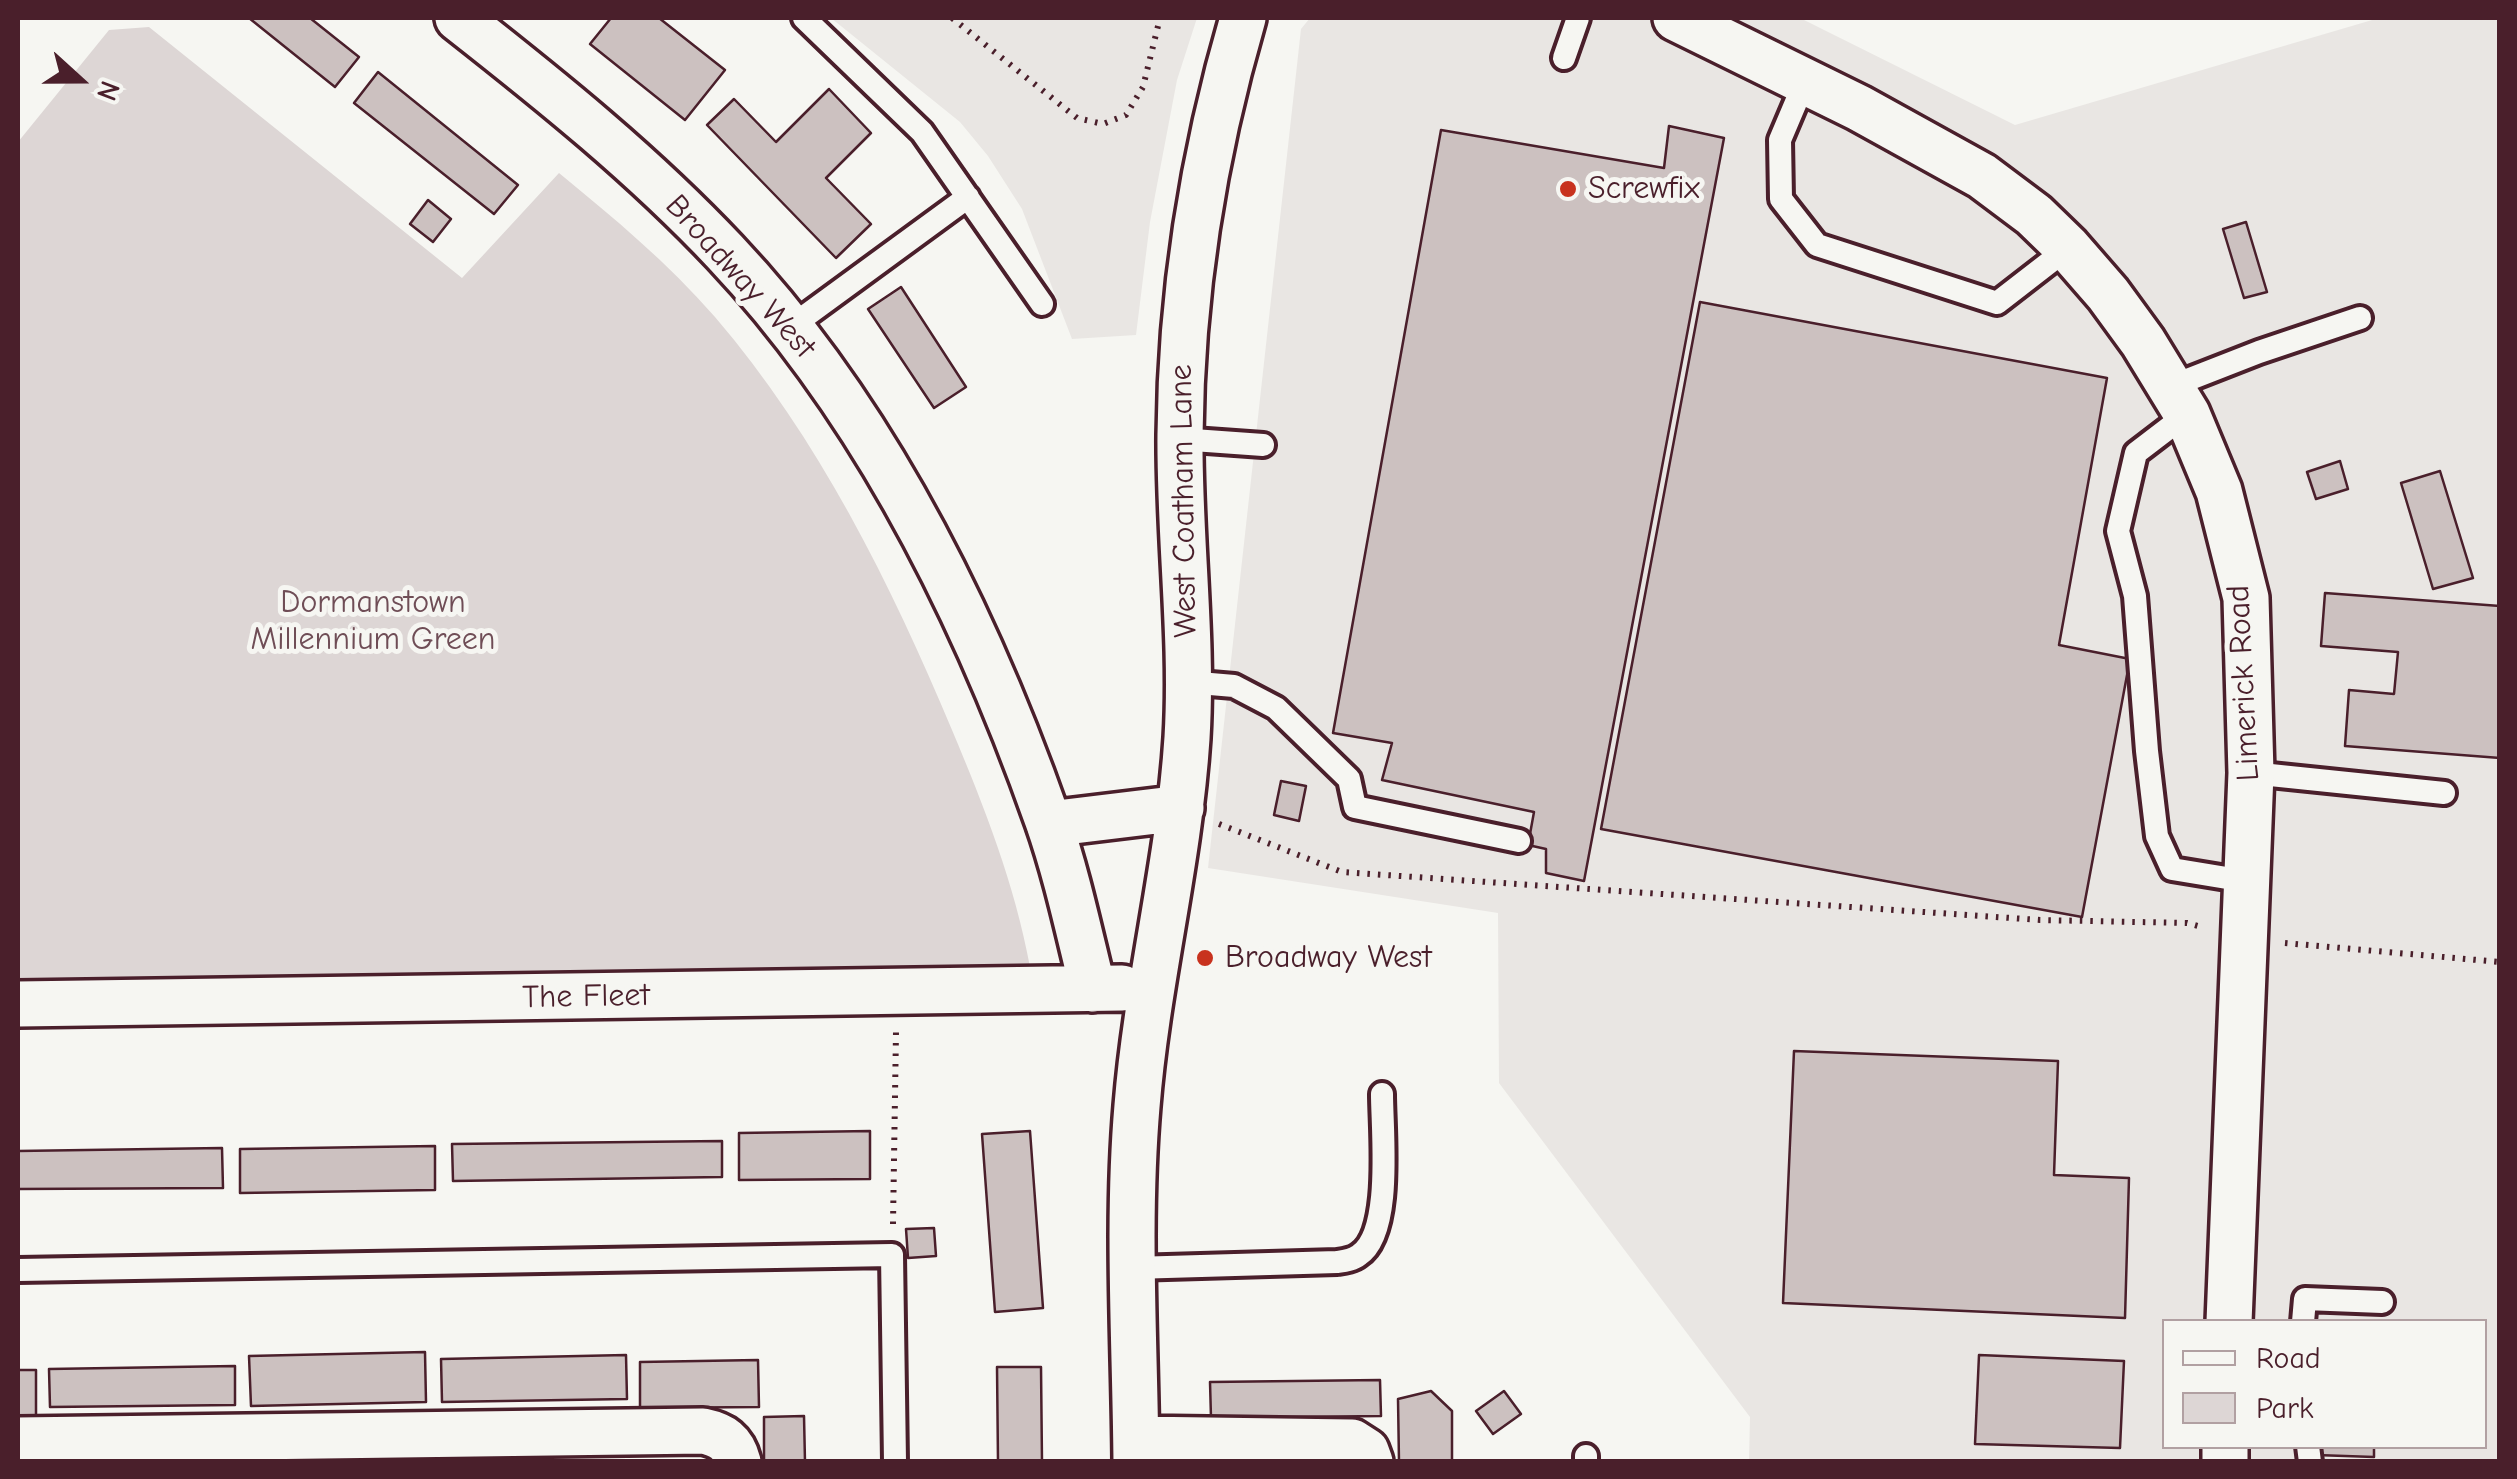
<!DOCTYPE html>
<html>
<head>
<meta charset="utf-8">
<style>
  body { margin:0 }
  #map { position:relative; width:2517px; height:1479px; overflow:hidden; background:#f6f6f2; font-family:"Comic Neue",sans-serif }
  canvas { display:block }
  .frame { position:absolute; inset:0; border:20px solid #4a1f2b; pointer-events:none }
  .legend { position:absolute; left:2162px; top:1319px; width:325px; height:130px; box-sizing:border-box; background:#f6f6f2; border:2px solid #b1a0a2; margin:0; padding:12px 18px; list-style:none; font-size:30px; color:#4a1f2b }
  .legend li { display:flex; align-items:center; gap:20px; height:50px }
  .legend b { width:50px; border:2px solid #b1a0a2 }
  .north { position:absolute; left:30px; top:30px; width:100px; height:100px; -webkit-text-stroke:8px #f6f6f2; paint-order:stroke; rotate:111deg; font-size:28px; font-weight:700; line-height:40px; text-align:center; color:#4a1f2b }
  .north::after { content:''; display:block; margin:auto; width:35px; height:45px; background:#4a1f2b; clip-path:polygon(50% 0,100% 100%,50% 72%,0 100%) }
</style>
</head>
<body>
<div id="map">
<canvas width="2517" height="1479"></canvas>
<div class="frame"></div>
<ul class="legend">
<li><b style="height:12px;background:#f6f6f2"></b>Road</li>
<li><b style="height:28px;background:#ddd6d5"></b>Park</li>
</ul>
<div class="north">N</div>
</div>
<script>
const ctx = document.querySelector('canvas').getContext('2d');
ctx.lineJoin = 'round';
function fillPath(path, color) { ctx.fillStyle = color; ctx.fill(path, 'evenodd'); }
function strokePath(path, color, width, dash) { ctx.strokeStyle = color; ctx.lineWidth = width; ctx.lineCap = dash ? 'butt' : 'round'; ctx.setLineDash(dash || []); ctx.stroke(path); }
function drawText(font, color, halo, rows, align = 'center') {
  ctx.font = font + ' "Comic Neue",sans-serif'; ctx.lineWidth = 10; ctx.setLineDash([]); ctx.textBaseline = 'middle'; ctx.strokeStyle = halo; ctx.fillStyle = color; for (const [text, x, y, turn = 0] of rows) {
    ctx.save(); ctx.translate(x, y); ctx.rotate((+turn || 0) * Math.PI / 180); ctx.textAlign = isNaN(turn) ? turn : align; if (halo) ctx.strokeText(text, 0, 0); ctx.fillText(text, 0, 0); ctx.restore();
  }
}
const built = new Path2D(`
  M831 18H1197L1177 80 1150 222 1136 335 1072 339 1022 209 988 156 960 122Z
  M1310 18H1800L2015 125 2379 18H2499V1461H1749L1750 1417 1499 1083 1498 913 1208 868 1301 29ZM2164 1322H2484V1446H2164Z`);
const green = new Path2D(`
  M149 27 462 278 559 173C614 218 668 263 715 317 818 437 891 584 952 730 984 806 1015 885 1030 967L18 981V142L109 30Z`);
const building = new Path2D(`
  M249 18H310L359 57 335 87Z
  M611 18H659L725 70 685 120 590 44Z
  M378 72 518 185 494 214 354 103Z
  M829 89 871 133 826 178 871 224 836 258 707 125 734 99 776 142Z
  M1669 126 1724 138 1584 881 1546 873V849L1528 845 1534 812 1382 780 1392 743 1333 733 1441 130 1664 168Z
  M428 200 451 219 433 242 410 224Z
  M2246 222 2267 292 2244 298 2223 229Z
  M901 287 966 387 934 408 868 309Z
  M1700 302 2107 378 2059 645 2130 659 2082 917 1601 829Z
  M2340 461 2348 489 2316 499 2307 472Z
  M2440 471 2473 578 2433 589 2401 483Z
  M2325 593 2500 606V758L2345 746 2349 690 2394 694 2398 652 2321 646Z
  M1281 781 1306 786 1299 821 1274 815Z
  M1794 1051 2058 1061 2054 1175 2129 1178 2125 1318 1783 1303Z
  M870 1131V1179L739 1180V1133Z
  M1030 1131 1043 1308 995 1312 982 1134Z
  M722 1141V1177L453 1181 452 1144Z
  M435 1146V1190L240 1193V1149Z
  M222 1148 223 1188 18 1189V1151Z
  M934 1228 936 1256 908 1258 906 1229Z
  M425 1352 426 1402 251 1406 249 1356Z
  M626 1355 627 1399 442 1402 441 1359Z
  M1979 1355 2124 1361 2120 1448 1975 1444Z
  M758 1360 759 1407 640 1408V1362Z
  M235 1366V1405L50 1407 49 1369Z
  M997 1367H1041L1042 1462H998Z
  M18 1370H36V1417H18Z
  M1380 1380 1381 1416 1211 1418 1210 1382Z
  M1431 1391 1452 1411V1462H1399L1398 1399Z
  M1504 1391 1521 1414 1493 1434 1476 1411Z
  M804 1416 805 1462H764V1417Z
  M2317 1446H2374V1457L2316 1455Z`);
const path = new Path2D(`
  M952 18 1077 118 1103 124 1126 115 1143 87 1160 18
  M1219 824 1342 872 2040 920 2187 923 2205 928
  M2285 943 2500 962
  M893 1224 896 1032`);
const service = new Path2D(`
  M804 18 922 132 1042 304
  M1564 58 1578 18
  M1805 81 1780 140 1781 199 1817 245 1997 303 2068 248
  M789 328 968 197
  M2172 386 2259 352 2360 318
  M2187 414 2136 453 2118 531 2135 596 2147 751 2157 836 2172 869 2245 881
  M1179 439 1263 445
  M1187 682 1234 686 1276 708 1349 779 1355 807 1519 841
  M2251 773 2444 793
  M1133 1268 1337 1262C1344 1261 1353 1260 1359 1255 1393 1233 1382 1132 1382 1094
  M18 1270 892 1255 895 1462
  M2303 1322 2305 1299 2382 1302
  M2308 1446 2310 1462
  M1586 1462V1456`);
const minor = new Path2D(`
  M458 18C551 91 643 165 725 252 875 411 976 616 1048 821 1067 875 1079 933 1093 989
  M1676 18 1859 108 1982 176 2034 215 2068 248 2108 294 2143 342 2187 414 2219 491 2246 598 2251 773 2229 1322
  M1049 824 1181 808
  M18 1004 1122 988
  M1136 1439 1352 1442 1366 1451 1370 1462
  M18 1440 703 1431C722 1435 733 1442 738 1462
  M1136 1462C1135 1343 1127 1224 1137 1106 1147 982 1179 862 1187 738 1193 638 1179 536 1180 435 1181 292 1203 155 1243 18
  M2225 1462V1446`);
const markers = [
  [1568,189,10,"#c8321e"],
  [1205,958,10,"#c8321e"]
];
const poiNames = [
  ["Screwfix",1588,189],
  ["Broadway West",1225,958]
];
const streetNames = [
  ["Broadway West",740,277,48],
  ["West Coatham Lane",1184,501,-91],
  ["Limerick Road",2244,683,-93],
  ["The Fleet",586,997,-1]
];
const parkNames = [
  ["Dormanstown",373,603],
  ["Millennium Green",373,640]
];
fillPath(built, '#e9e6e3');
fillPath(green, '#ddd6d5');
fillPath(building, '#ccc1c0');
strokePath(building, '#4a1f2b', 2.5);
strokePath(service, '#4a1f2b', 30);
strokePath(minor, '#4a1f2b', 52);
strokePath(path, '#4a1f2b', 6, [2.5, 8]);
strokePath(service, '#f6f6f2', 22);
strokePath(minor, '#f6f6f2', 45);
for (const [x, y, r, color] of markers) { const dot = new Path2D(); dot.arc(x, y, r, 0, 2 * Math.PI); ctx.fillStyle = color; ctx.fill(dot); strokePath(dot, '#f6f6f2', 4); }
drawText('32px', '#4a1f2b', '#f6f6f2', poiNames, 'left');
drawText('32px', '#4a1f2b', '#f6f6f2', streetNames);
drawText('32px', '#6f4d56', '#f6f6f2', parkNames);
</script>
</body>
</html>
